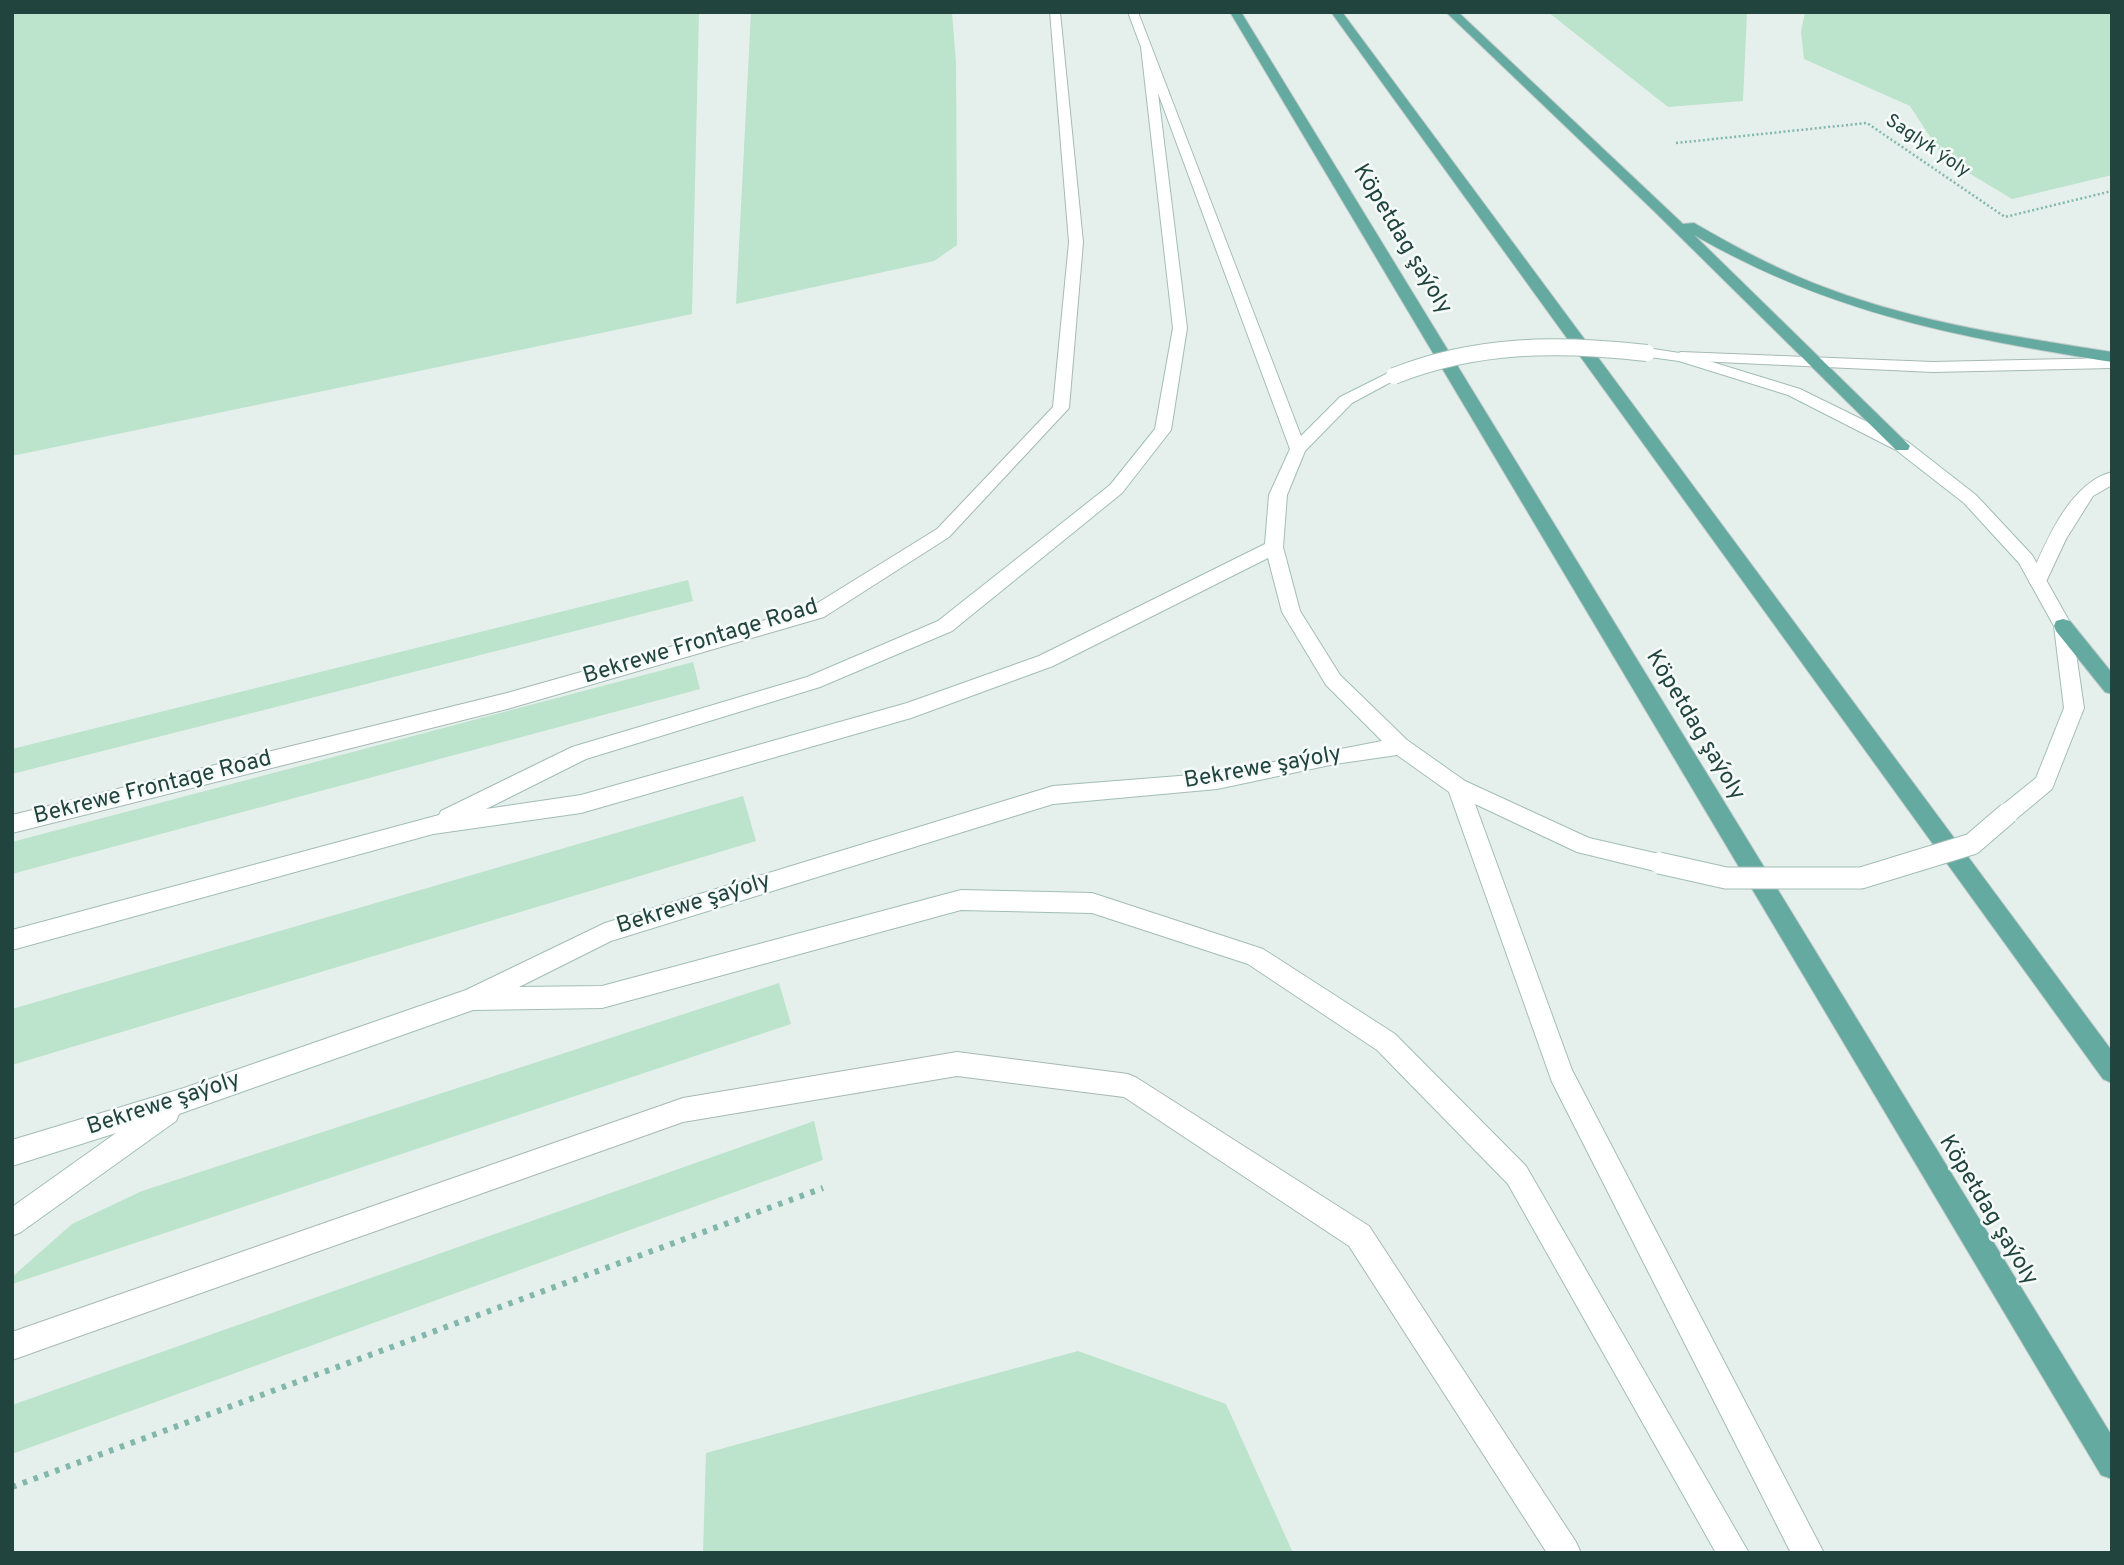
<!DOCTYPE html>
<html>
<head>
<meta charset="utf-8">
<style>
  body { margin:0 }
  #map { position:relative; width:2124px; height:1565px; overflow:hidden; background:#e5f0ec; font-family:Overpass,sans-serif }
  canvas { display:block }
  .frame { position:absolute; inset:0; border:14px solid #21443f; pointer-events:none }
</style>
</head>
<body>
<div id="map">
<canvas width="2124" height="1565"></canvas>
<div class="frame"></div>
</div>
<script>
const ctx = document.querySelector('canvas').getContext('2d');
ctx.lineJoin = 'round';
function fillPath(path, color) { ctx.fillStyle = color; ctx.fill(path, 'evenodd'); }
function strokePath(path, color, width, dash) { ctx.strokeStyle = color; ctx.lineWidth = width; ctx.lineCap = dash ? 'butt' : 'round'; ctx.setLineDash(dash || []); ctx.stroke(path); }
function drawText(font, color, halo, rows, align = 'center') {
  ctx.font = font + ' Overpass,sans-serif'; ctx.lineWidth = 5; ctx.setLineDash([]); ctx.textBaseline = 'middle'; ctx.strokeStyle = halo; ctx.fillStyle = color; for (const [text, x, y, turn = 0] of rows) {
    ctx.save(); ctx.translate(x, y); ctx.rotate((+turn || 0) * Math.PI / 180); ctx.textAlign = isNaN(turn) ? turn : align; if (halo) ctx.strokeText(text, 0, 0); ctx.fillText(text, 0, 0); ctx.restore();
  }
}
const green = new Path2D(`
  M12 12H699L692 314 12 456Z
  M751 12H952L956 63 957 245 934 261 736 304Z
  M1548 12H1747L1743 101 1668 107Z
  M1805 12H2112V175L2012 199 1944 158 1910 106 1804 59 1801 32Z
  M688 580 693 601 12 774V749Z
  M693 662 700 689 12 874V842Z
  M743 796 756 841 12 1065V1009Z
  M779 983 791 1024 12 1284V1277L72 1224 142 1191Z
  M814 1121 823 1160 12 1454V1405Z
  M1078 1351 1226 1404 1293 1553H703L706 1453Z`);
const pathFar1 = new Path2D(`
  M1676 143 1867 123 2005 217 2112 191`);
const path = new Path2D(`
  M12 1487 823 1188`);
const minor = new Path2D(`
  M1050 12H1060L1083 242 1069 408 949 537 824 617 507 709 12 833V815L507 693 811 607 937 529 1053 407 1069 242Z
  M957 1052 1128 1074 1137 1078 1369 1226 1576 1542 1581 1553H1547L1349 1246 1124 1097 957 1076 683 1122 12 1360V1332L683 1098Z`);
const tertiary = new Path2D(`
  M1681 352 1933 362 2112 358V368L1933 372 1676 360 1673 357 1676 354Z
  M2112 472V485L2093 496 2066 539 2044 586H2032L2029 581C2045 544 2069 483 2112 472Z`);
const secondary = new Path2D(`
  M1128 12H1138L1301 436 1340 397 1388 373 1394 371 1402 376 1352 403 1305 451 1287 495 1283 547 1300 611 1340 675 1407 740 1465 781 1589 838 1659 854 1667 856 1670 863 1667 870 1659 872 1577 852 1475 804 1572 1070 1824 1553H1791L1552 1082 1449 792 1397 755 1335 764 1217 789 1053 804 611 941 519 987 602 986 961 890 1092 893 1263 949 1395 1034 1526 1166 1749 1553H1716L1508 1184 1377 1050 1248 964 1092 913 961 910 602 1008 473 1010 179 1114 176 1121 21 1232 12 1236V1207L116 1133 12 1166V1140L184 1088 466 990 605 923 1053 786 1217 773 1382 741 1326 685 1282 612 1268 558 1053 666 911 718 581 813 433 834 12 950V930L439 815 441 811 572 747 807 677 938 621 1110 485 1155 429 1173 328 1141 47ZM1158 93 1290 449 1269 495 1265 544 1039 656 907 703 581 795 486 809 586 759 820 687 952 631 1122 493 1171 430 1187 328Z
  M1647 348 1686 354 1800 389 1908 442 1976 495 2032 555 2072 626 2084 708 2052 789 2016 819 2008 822 2000 819 1997 813 2000 807 2036 778 2064 708 2054 626 2019 563 1964 503 1896 450 1788 395 1679 361 1642 356 1639 353Z`);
const primary = new Path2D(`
  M1230 12H1241L2112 1436V1479L2101 1475Z
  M1331 12H1342L2112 1051V1083L2103 1079Z
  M1446 12H1458L1683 224 1694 223C1737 248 1782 272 1829 289 1920 323 2016 337 2112 352V362C1959 337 1831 314 1694 235L1910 446 1908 450H1896L1654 211Z
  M2063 619 2070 621 2112 673V694L2105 692 2056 631 2054 626 2056 621Z`);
const secondaryBridgeFar1 = new Path2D(`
  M1394 376C1477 343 1559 343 1647 353`);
const secondaryBridge = new Path2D(`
  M1659 863 1726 878H1861L1972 844 2008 813`);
const farStreetnames = [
  ["Saglyk ýoly",1927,147,34]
];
const streetNames = [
  ["Köpetdag şaýoly",1401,240,59],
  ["Bekrewe Frontage Road",701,643,-17],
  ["Köpetdag şaýoly",1694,726,59],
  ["Bekrewe şaýoly",1263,769,-10],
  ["Bekrewe Frontage Road",153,789,-14],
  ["Bekrewe şaýoly",694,905,-17],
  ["Bekrewe şaýoly",164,1105,-18],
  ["Köpetdag şaýoly",1987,1211,59]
];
fillPath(green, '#bce3cb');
strokePath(minor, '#a6b9b5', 2);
strokePath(tertiary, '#a6b9b5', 2);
strokePath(secondary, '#a2bdb7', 2);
strokePath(primary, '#c1cbc9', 2);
strokePath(pathFar1, '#82b7ac', 2.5, [2, 2.5]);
strokePath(path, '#82b7ac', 6, [4.5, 7]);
fillPath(minor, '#fff');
fillPath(tertiary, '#fff');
fillPath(secondary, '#fff');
fillPath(primary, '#65aaa0');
strokePath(secondaryBridgeFar1, '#a2bdb7', 18, []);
strokePath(secondaryBridge, '#a2bdb7', 23, []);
strokePath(secondaryBridgeFar1, '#fff', 16);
strokePath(secondaryBridge, '#fff', 21);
drawText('19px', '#21443f', '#f6fbf9', farStreetnames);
drawText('23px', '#21443f', '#f6fbf9', streetNames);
</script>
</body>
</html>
